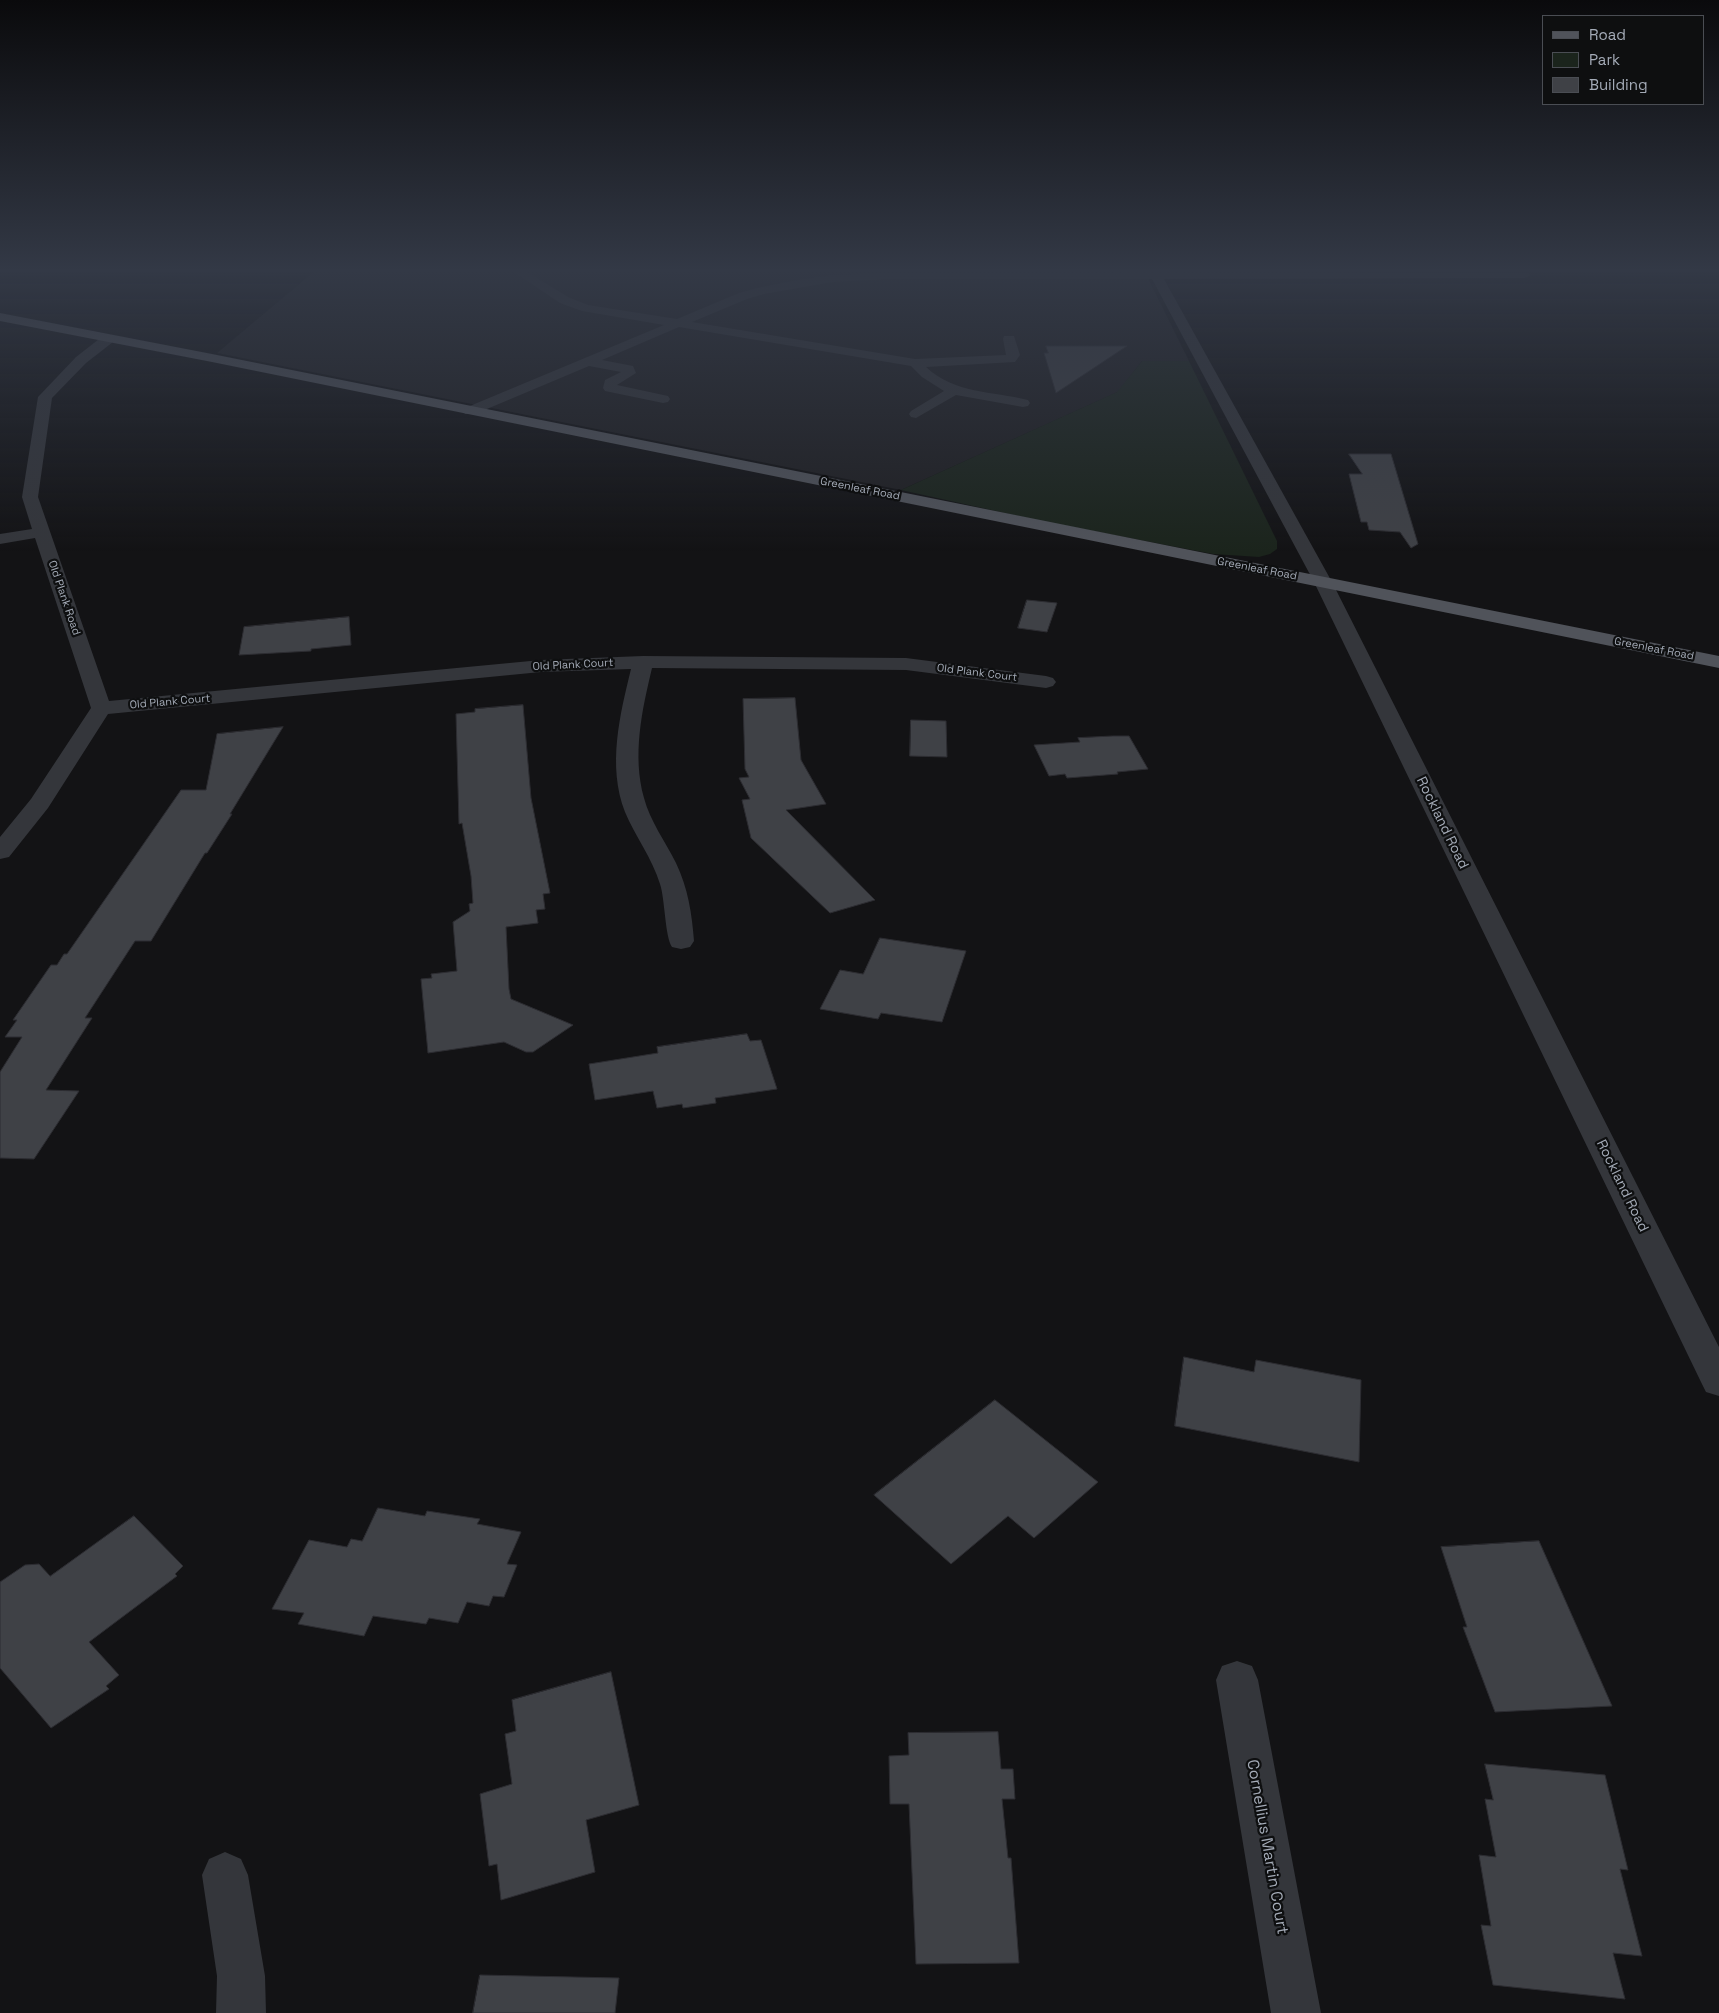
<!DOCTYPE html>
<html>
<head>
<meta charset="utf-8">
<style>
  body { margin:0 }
  #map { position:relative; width:1719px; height:2013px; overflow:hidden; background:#131315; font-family:"Space Grotesk",sans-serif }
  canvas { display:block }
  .legend { position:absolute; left:1542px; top:15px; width:162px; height:90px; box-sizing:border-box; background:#0e0f10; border:1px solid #4a4d53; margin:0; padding:6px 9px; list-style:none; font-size:15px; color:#a4abb7 }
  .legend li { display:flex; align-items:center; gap:10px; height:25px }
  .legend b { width:25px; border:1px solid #4a4d53 }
</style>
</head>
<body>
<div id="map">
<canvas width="1719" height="2013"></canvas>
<ul class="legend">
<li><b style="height:6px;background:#50535a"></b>Road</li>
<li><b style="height:14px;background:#1b241c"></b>Park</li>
<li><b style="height:14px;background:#3f4146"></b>Building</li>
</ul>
</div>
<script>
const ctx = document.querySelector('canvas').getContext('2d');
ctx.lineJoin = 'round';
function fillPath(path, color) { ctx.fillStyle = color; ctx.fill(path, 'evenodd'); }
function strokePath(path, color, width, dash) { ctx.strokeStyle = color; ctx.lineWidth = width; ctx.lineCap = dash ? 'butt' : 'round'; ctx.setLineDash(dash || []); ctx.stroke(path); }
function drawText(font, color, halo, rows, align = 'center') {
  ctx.font = font + ' "Space Grotesk",sans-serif'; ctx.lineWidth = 4.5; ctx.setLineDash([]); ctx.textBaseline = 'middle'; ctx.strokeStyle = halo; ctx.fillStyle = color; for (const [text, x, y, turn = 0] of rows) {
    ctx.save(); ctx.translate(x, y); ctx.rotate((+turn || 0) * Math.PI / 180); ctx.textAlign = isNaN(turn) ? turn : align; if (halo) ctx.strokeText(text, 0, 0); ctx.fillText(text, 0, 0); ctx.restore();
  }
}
const built = new Path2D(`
  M316 270H1144L1189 361H1142L1118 392 901 490 217 353Z`);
const green = new Path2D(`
  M1142 361H1189L1277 541V549L1270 554 1259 557 1213 554 1041 521 901 490 1117 392Z`);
const building = new Path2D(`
  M1046 346H1127L1056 393 1044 353H1048Z
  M1349 454H1391L1418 544 1411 548 1400 532 1369 530 1367 522H1361L1349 474H1362Z
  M1027 600 1057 603 1047 632 1018 628Z
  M349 617 351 645 311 649V651L239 655 244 627Z
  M795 698 801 760 826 804 786 810 875 900 830 913 751 838 742 800 750 799 739 778 749 777 745 769 743 699Z
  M523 705 531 798 550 893 543 894 545 909 536 910 538 923 506 927 509 989 511 999 573 1025 533 1052H526L504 1042 428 1053 421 979 432 978 431 974 457 971 453 922 470 911 469 904 473 903 471 876 462 823 459 824 456 714 475 712V709Z
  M911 720 946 721 947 757 910 756Z
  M283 727 230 814H232L207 853H205L151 941H135L85 1018H92L46 1090 79 1091 34 1159 0 1158V1072L22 1037H5L17 1020H13L51 965H57L64 954H67L181 790H206L217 734Z
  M1113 736H1129L1148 769 1117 772 1118 774 1067 778 1065 774 1049 776 1034 745 1080 742 1078 738Z
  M880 938 966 951 942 1022 881 1013 878 1019 820 1009 840 970 863 974Z
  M747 1034 750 1041 761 1040 777 1089 715 1098 716 1103 683 1108 682 1104 657 1108 653 1091 595 1100 589 1064 658 1053 657 1047Z
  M1184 1357 1254 1372 1256 1360 1361 1380 1359 1462 1175 1426Z
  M995 1400 1098 1482 1034 1538 1008 1516 951 1564 874 1495Z
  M378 1508 425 1516 427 1511 480 1519 477 1524 521 1532 507 1564 517 1565 504 1597 493 1596 489 1606 467 1602 458 1623 429 1618 426 1624 373 1616 364 1636 298 1624 304 1613 272 1609 309 1540 347 1547 351 1539 362 1541Z
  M134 1516 183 1566 175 1574 177 1576 89 1642 119 1675 106 1686 109 1689 51 1728 0 1668V1582L25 1565 39 1564 50 1576Z
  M1539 1541 1612 1706 1495 1712 1463 1627H1467L1441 1547Z
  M611 1672 639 1805 586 1820 595 1872 501 1900 497 1864 489 1866 480 1794 512 1784 505 1734 516 1731 512 1700Z
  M998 1732 1001 1769H1013L1015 1799H1002L1008 1858H1011L1019 1963 916 1964 909 1804H890L889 1756 909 1755 908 1733Z
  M1485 1764 1605 1775 1628 1870 1620 1869 1642 1956 1613 1953 1625 1999 1493 1985 1481 1925 1491 1926 1479 1855 1496 1857 1485 1799 1493 1800Z
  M480 1975 619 1978 615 2013H473Z`);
const minor = new Path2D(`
  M511 270H524L568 297 588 305 677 319 739 293 757 288 797 280 833 275 889 273 1148 272 1147 270H1159L1160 272 1529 273 1531 275 1525 278 1164 279 1332 582 1719 1347V1396L1706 1392 1701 1382 1314 582 1152 279H889L833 282 764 294 747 299 692 322 915 359 1006 355 1003 339 1004 336H1014L1020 355 1015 362 926 367C955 394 992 391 1028 400L1030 403 1028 406 1023 407 956 395 916 418 911 417 909 414 911 411 944 391 922 377 911 366 679 327 602 360 633 366 636 373 617 385 668 396 670 399 668 402 663 403 605 391 603 388 605 380 621 372 589 366 475 414H465L463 411 465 408 664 325 582 311 560 303Z
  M108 335 113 336 114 339 113 342 86 363 52 398 38 497 109 701 541 660 643 656 906 658 1046 676 1053 678 1056 682 1053 686 1046 688 906 670 652 668C642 710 632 755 644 798 650 821 665 841 676 863 688 888 692 914 694 941L690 947 681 949 672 947C665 937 665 899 660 884 652 858 635 836 625 812 607 766 620 714 631 669L541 672 108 714 48 808 9 857 0 859V837L31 799 91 708 35 538 0 544V534L32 529 22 497 38 397 76 357 103 336Z
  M1237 1661 1252 1666 1258 1680 1321 2013H1271L1216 1680 1222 1666Z
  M225 1852 241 1859 248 1875 265 1976 266 2013H216L217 1976 202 1875 209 1859Z`);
const major = new Path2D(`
  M0 313 212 354 1719 656V668L212 362 0 321Z`);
const farStreetnames = [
  ["Greenleaf Road",860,489,11],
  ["Greenleaf Road",1257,569,11],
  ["Old Plank Road",64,598,71],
  ["Greenleaf Road",1654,649,11],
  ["Old Plank Court",573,665,-3],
  ["Old Plank Court",977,673,7],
  ["Old Plank Court",170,702,-5]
];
const streetNames = [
  ["Rockland Road",1442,823,64],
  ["Rockland Road",1622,1186,64]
];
const nearStreetnames = [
  ["Cornellius Martin Court",1267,1847,80]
];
fillPath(built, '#1f1f22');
fillPath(green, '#1b241c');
fillPath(building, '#3f4146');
strokePath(building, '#2d2d32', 1);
fillPath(minor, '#34363b');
fillPath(major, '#50535a');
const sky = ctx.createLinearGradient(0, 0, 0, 552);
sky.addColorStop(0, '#0a0a0c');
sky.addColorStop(0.49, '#333946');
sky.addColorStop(1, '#33394600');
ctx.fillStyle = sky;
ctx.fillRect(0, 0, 1719, 552);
drawText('11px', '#a4abb7', '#0e0f10', farStreetnames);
drawText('14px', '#a4abb7', '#0e0f10', streetNames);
drawText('16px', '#a4abb7', '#0e0f10', nearStreetnames);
</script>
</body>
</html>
